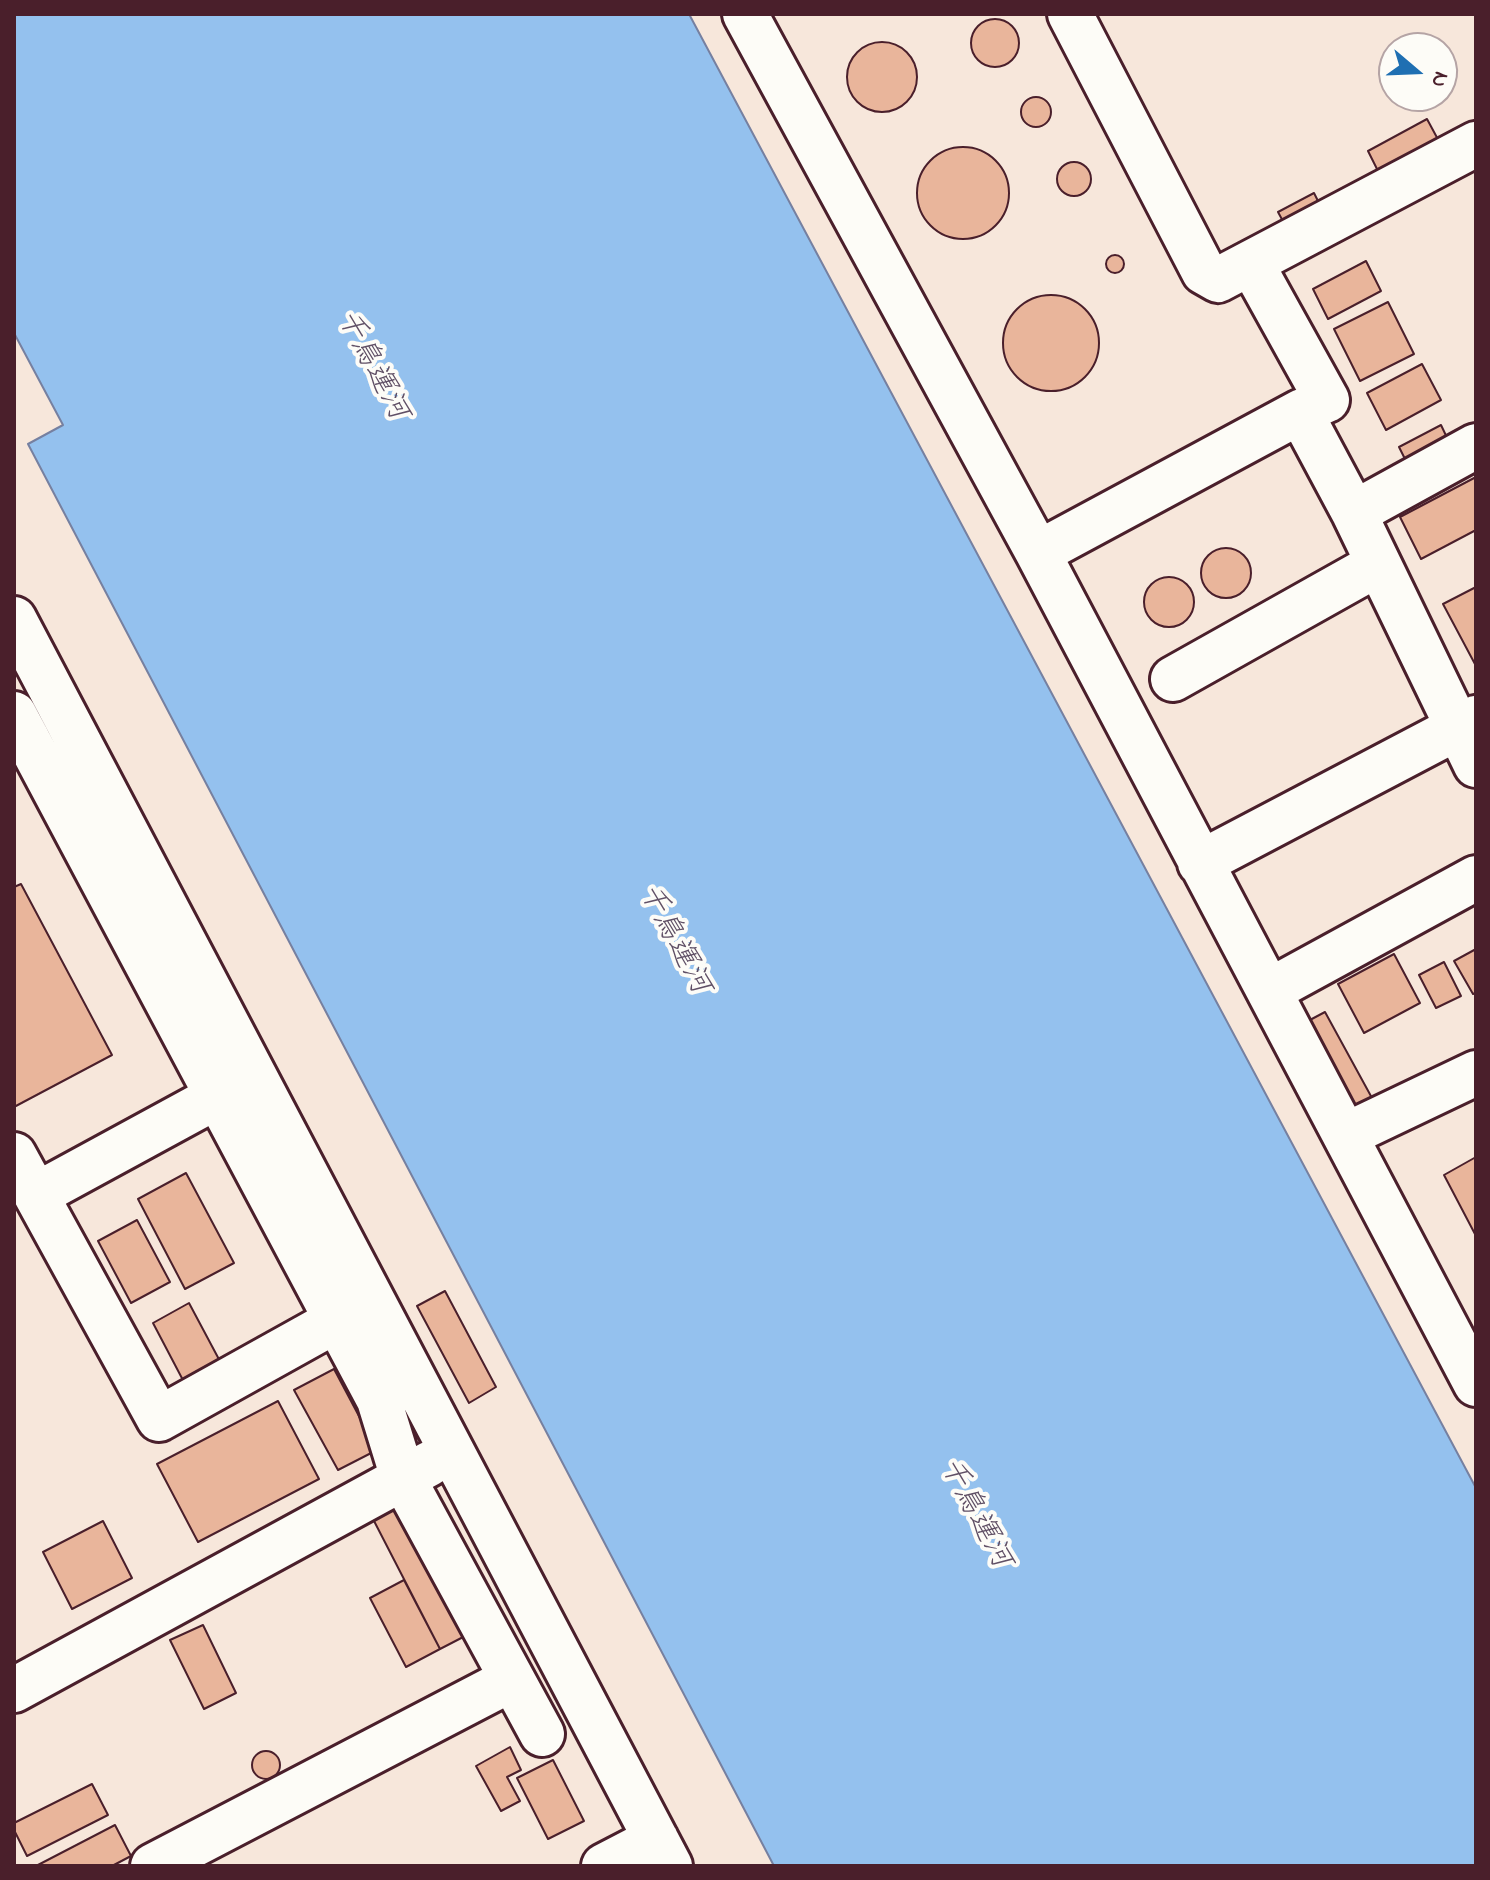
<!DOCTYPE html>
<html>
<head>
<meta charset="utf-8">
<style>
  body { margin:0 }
  #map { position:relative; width:1490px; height:1880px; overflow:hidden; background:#fdfcf7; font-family:"Indie Flower",sans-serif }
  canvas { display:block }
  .frame { position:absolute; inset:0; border:16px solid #4a1f2b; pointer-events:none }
  .north { position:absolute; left:1378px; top:32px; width:80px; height:80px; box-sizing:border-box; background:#fdfcf7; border:2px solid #b5a4a5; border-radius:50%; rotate:109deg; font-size:22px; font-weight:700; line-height:32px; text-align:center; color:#4a1f2b }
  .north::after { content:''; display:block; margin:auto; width:28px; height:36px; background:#1f6fb2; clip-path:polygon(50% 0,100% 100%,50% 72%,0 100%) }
</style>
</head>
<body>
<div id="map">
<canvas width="1490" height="1880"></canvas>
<div class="frame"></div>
<div class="north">N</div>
</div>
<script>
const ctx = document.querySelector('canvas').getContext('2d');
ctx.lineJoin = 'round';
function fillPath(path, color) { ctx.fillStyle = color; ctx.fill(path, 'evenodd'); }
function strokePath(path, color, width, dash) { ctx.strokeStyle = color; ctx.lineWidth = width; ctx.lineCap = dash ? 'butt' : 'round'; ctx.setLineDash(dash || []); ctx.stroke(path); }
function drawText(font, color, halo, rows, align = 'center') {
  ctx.font = font + ' "Indie Flower","Klee One",sans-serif'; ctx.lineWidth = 8; ctx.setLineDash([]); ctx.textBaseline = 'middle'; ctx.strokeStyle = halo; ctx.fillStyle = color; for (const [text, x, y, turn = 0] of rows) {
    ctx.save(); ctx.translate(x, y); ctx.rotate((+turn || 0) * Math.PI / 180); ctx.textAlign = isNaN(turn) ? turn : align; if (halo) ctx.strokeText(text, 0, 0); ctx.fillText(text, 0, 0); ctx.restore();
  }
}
const built = new Path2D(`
  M689 14H1476V1488ZM1394 48H1442V96H1394Z
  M14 333 63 426 28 444 774 1866H14Z`);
const water = new Path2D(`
  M14 14H689L1476 1488V1866H774L28 444 63 425 14 333Z`);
const building = new Path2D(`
  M971 43a24 24 0 1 1 48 0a24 24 0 1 1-48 0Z
  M847 77a35 35 0 1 1 70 0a35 35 0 1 1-70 0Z
  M1021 112a15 15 0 1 1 30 0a15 15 0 1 1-30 0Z
  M1427 119 1441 145 1381 177 1368 151Z
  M917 193a46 46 0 1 1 92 0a46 46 0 1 1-92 0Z
  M1057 179a17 17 0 1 1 34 0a17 17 0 1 1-34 0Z
  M1314 193 1321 207 1285 225 1278 212Z
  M1106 264a9 9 0 1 1 18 0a9 9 0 1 1-18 0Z
  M1366 261 1381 291 1328 319 1313 289Z
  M1003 343a48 48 0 1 1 96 0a48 48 0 1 1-96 0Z
  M1388 302 1414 354 1360 381 1334 329Z
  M1422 364 1441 400 1386 430 1367 393Z
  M1441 425 1450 444 1408 465 1399 447Z
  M1476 477V530L1421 559 1400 517Z
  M1201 573a25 25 0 1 1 50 0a25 25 0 1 1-50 0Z
  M1144 602a25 25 0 1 1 50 0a25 25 0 1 1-50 0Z
  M1476 587V666L1443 604Z
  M21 884 112 1055 14 1107V887Z
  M1476 949V993L1473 994 1454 961Z
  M1394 954 1420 1003 1364 1033 1338 984Z
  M1444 962 1461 996 1436 1008 1419 975Z
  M1325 1012 1372 1098 1354 1107 1308 1021Z
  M1476 1157V1236L1444 1175Z
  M186 1173 234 1263 185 1289 138 1199Z
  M137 1220 170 1282 131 1303 98 1241Z
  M445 1291 496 1387 469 1403 417 1306Z
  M189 1303 222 1365 185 1384 153 1323Z
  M334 1369 377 1450 338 1470 294 1390Z
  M278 1401 319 1479 198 1542 157 1464Z
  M403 1504 469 1634 440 1649 373 1519Z
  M103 1521 132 1578 72 1609 43 1552Z
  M404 1580 440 1649 406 1667 370 1598Z
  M203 1625 236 1693 204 1709 170 1640Z
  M510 1747 521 1770 507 1777 520 1801 501 1811 476 1766Z
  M252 1765a14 14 0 1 1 28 0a14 14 0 1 1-28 0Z
  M553 1760 584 1821 548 1839 517 1778Z
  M92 1784 108 1815 27 1856 14 1830V1823Z
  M115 1825 131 1856 112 1866H36Z`);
const minor = new Path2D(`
  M745 14 1038 553 1476 1384
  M1070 14 1204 272 1218 280 1476 144
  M1251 263 1327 400 1300 412 1354 513 1476 765
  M1354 513 1476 446
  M1038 553 1300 412
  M14 619 670 1866
  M1173 679 1378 564
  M14 714 379 1400 403 1478 542 1734
  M1200 863 1476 718
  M1269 991 1476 878
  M1346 1135 1476 1073
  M14 1155 159 1419 337 1320
  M36 1195 218 1096
  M14 1690 429 1464
  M153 1866 512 1679
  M604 1866 656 1839`);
const waterNames = [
  ["千鳥運河",370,366,62],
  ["千鳥運河",672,940,62],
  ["千鳥運河",973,1514,62]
];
fillPath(built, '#f7e7db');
fillPath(water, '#94c1ee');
strokePath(water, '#7680a0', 2);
fillPath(building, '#e9b59b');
strokePath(building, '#4a1f2b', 2);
strokePath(minor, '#4a1f2b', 50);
strokePath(minor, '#fdfcf7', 44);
drawText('italic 30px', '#605066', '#fdfcf7', waterNames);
</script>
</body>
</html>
